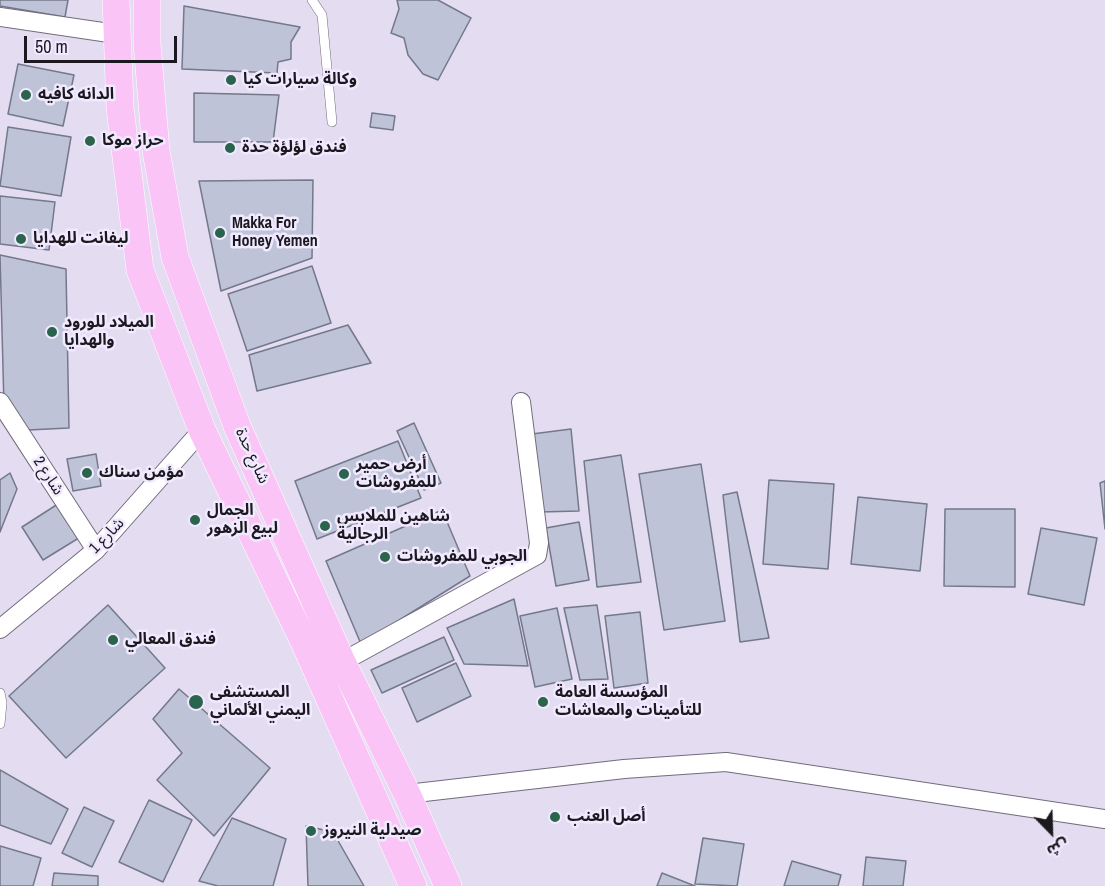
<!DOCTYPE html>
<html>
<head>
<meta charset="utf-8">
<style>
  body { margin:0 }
  #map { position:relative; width:1105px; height:886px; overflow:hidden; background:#e4ddf2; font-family:"Archivo Narrow","Noto Sans Arabic",sans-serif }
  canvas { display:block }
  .north { position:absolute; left:1021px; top:802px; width:60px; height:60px; -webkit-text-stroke:4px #f1eaff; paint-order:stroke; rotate:157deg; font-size:16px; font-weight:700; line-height:24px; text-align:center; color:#1b181f }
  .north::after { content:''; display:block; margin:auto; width:21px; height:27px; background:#1b181f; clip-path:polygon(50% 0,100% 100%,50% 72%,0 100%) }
  .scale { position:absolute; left:24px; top:36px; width:153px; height:27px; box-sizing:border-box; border:3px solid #1b181f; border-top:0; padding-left:8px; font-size:18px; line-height:21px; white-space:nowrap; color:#1b181f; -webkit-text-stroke:4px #f1eaff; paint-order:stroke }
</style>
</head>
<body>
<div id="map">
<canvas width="1105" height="886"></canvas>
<div class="north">ش</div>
<div class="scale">50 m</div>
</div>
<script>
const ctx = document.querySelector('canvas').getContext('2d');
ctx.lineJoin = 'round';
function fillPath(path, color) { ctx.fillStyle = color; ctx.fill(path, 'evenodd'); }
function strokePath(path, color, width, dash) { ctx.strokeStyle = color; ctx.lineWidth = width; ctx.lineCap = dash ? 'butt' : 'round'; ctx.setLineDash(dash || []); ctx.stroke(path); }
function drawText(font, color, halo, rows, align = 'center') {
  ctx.font = font + ' "Archivo Narrow","Noto Sans Arabic",sans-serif'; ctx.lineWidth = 5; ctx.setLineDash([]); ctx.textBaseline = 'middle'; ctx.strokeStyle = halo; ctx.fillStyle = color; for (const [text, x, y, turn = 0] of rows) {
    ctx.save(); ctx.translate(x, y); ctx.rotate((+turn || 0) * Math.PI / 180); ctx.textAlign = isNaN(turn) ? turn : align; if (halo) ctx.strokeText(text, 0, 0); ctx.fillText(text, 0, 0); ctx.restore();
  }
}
const building = new Path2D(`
  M0 0H68L65 17 0 6Z
  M397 0H438L471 18 438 80 423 74 408 55 404 38 391 33 399 9Z
  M184 6 300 27 291 42V59L278 62 277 73 182 69Z
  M18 64 74 75 63 126 8 114Z
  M194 93 279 95 273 142H194Z
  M372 113 395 116 393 130 370 127Z
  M8 127 71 137 61 196 0 186Z
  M313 180 312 258 221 291 199 181Z
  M0 196 55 202 49 250 0 244Z
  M0 255 66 269 69 428 28 430 4 406Z
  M312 266 331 323 247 351 228 294Z
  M348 325 371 363 257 391 249 355Z
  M414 423 441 483 424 490 397 431Z
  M571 429 579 511 540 512 532 434Z
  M398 441 421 498 317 539 295 481Z
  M96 454 101 486 73 491 67 459Z
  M621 455 641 582 597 587 584 461Z
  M701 464 725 621 664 630 639 474Z
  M10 473 17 489 0 532V480Z
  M769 480 834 484 828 569 763 564Z
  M1105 481V529L1100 483Z
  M737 492 769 638 740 642 723 495Z
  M858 497 927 504 920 571 851 564Z
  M61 502 82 536 43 560 22 527Z
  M945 509H1015V587L944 586Z
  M442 510 470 576 361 644 326 561Z
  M579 522 589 580 556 586 546 528Z
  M1041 528 1097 538 1084 605 1028 594Z
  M514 599 528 666 464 664 447 628Z
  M108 605 165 668 66 758 9 696Z
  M597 605 608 679 580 680 564 608Z
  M557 608 572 679 535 687 520 616Z
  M640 612 648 683 614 688 605 616Z
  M444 637 454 660 382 693 371 670Z
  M456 663 471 696 417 722 402 688Z
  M179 689 270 768 214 836 157 780 182 753 153 719Z
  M0 770 68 809 51 844 0 825Z
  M149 800 192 820 163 882 119 862Z
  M84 807 114 821 92 867 62 853Z
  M232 818 286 839 273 886H218L199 881Z
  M306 826 333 832 364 886H308Z
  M703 838 744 844 737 886 695 884Z
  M0 846 41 858 33 886H0Z
  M866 857 906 861 903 886H863Z
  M792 861 841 875 838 886H784Z
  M54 873 98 876V886H52Z
  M662 873 695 886H657Z`);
const lane = new Path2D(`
  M312 0 322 15 332 122
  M0 693 2 703 0 724`);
const street = new Path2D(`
  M0 17 116 34
  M0 402 96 550
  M0 629 96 550 202 430
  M342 662 537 555 539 543 521 402
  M407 794 624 769 726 762 1105 819`);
const primary = new Path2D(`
  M116 0 120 108 140 270 202 430 305 644 413 886
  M147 0V43L156 151 175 257 237 426 342 662 407 794 448 886`);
const markers = [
  [231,80,6,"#2a644d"],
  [26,95,6,"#2a644d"],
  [90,141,6,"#2a644d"],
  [230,148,6,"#2a644d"],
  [220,233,6,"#2a644d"],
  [21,239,6,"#2a644d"],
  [52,332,6,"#2a644d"],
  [87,473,6,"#2a644d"],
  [344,474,6,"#2a644d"],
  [195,520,6,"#2a644d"],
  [325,526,6,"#2a644d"],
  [385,557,6,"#2a644d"],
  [113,640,6,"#2a644d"],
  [196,702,8,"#2a644d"],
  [543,702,6,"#2a644d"],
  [555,817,6,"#2a644d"],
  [311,831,6,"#2a644d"]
];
const poiNames = [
  ["وكالة سيارات كيا",243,80],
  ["الدانه كافيه",38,95],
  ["حراز موكا",102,141],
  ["فندق لؤلؤة حدة",242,148],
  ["Makka For",232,224],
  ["Honey Yemen",232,242],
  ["ليفانت للهدايا",33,239],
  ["الميلاد للورود",64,323],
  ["والهدايا",64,341],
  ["أرض حمير",356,465],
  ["للمفروشات",356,483],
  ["مؤمن سناك",99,473],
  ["الجمال",207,511],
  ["لبيع الزهور",207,529],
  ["شاهين للملابس",337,517],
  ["الرجالية",337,535],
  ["الجوبي للمفروشات",397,557],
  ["فندق المعالي",125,640],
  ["المستشفى",210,693],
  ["اليمني الألماني",210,711],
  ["المؤسسة العامة",555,693],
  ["للتأمينات والمعاشات",555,711],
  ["أصل العنب",567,817],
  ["صيدلية النيروز",323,831]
];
const streetNames = [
  ["شارع حدة",252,456,65],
  ["شارع 2",48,476,57],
  ["شارع 1",107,536,-46]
];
fillPath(building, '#bec3d7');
strokePath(building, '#73788a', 1.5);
strokePath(lane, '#726b7d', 10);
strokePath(street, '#726b7d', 20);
strokePath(primary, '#fff', 28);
strokePath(lane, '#fff', 9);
strokePath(street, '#fff', 18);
strokePath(primary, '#fac4f6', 27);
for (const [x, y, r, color] of markers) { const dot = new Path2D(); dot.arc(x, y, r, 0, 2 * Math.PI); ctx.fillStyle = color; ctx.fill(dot); strokePath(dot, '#f1eaff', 2); }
drawText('bold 16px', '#1b181f', '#f1eaff', poiNames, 'left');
drawText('16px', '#1b181f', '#f1eaff', streetNames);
</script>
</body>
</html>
